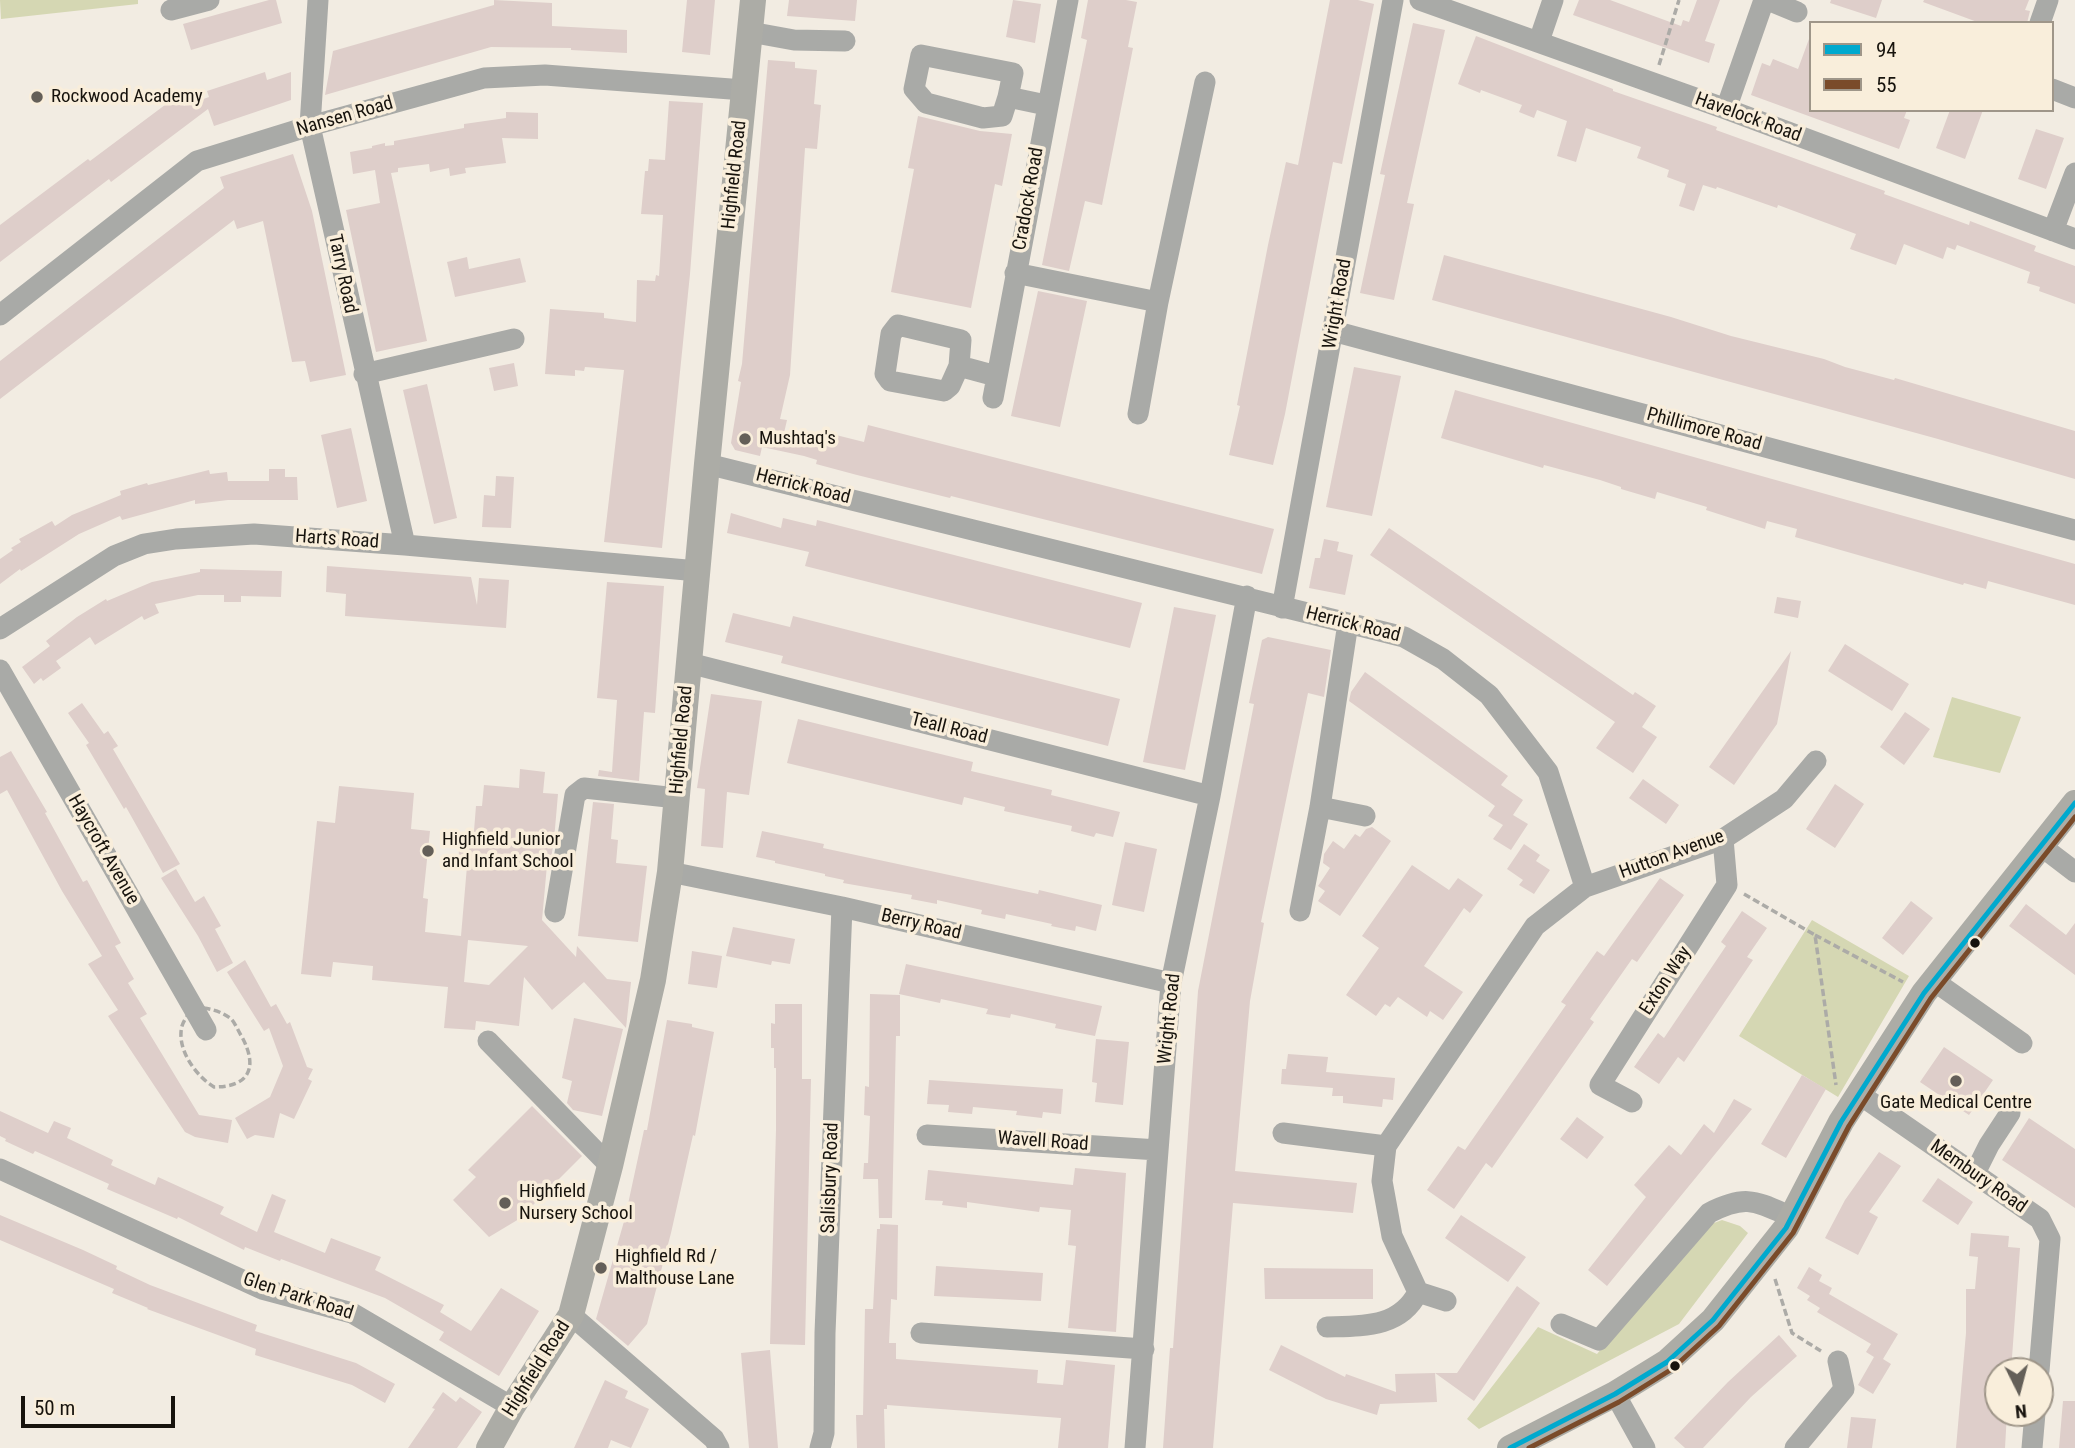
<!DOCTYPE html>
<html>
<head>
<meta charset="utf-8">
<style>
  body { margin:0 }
  #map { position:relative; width:2075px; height:1448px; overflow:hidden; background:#f2ece2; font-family:"Roboto Condensed",sans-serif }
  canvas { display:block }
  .legend { position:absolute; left:1809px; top:21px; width:245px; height:91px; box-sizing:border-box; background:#f9eedb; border:2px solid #9f9689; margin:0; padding:9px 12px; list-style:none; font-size:21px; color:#17130d }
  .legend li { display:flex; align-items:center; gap:14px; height:35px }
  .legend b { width:35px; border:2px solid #9f9689 }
  .north { position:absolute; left:1984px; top:1357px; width:70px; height:70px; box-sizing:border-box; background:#f9eedb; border:2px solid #9f9689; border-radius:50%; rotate:174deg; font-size:19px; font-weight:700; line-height:28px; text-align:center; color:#17130d }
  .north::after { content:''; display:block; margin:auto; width:24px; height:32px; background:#645f58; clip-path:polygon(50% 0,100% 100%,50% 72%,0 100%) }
  .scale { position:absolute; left:21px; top:1396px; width:154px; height:32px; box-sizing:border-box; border:4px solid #17130d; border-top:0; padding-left:9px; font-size:21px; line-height:24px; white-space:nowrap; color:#17130d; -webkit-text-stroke:5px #f9eedb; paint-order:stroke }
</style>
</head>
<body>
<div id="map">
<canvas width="2075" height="1448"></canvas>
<ul class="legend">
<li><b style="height:9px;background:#00a9ce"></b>94</li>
<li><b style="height:9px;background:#7a4b2a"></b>55</li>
</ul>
<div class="north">N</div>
<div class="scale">50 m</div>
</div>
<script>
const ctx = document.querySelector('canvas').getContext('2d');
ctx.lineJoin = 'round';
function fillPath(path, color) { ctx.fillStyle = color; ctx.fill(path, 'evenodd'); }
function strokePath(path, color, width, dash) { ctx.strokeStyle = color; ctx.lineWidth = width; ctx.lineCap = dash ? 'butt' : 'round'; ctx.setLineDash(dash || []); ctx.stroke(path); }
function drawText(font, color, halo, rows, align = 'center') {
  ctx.font = font + ' "Roboto Condensed",sans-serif'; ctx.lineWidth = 7; ctx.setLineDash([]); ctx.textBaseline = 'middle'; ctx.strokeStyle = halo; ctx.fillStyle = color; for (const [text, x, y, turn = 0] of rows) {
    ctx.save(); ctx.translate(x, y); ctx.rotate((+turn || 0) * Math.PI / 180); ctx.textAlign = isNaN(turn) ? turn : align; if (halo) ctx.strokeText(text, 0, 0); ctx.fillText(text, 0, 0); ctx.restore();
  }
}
const green = new Path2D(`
  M0 0H138V4L1 19Z
  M1952 697 2021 717 2000 773 1933 757Z
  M1812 920 1909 976 1838 1097 1739 1036Z
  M1722 1220 1740 1226 1748 1233 1679 1324 1479 1429 1467 1419 1538 1327 1597 1354 1706 1226Z`);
const building = new Path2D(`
  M269 0H276L282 23 191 50 183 24Z
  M494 0 552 3V26L627 30V53L571 50V48L491 47 325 95 333 51 494 5Z
  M687 0H715L710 55 682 52Z
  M789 0H857L855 21 787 16Z
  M1013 0 1041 4 1035 43 1006 37Z
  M1088 0H1126L1137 2 1128 47 1133 48 1102 205 1085 201 1069 271 1042 265 1087 40 1081 38Z
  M1330 0H1358L1374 4 1342 164 1333 162 1285 414 1273 465 1229 455 1240 406 1237 405 1268 245 1286 162 1298 165Z
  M1579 0H1610L1681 26 1683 20 1689 22 1697 0H1720L1705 41 1715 44 1709 63 1573 15Z
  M1831 0H1882L1876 18 1830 3Z
  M1924 0H2029L2025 10 2030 11 2027 23H1980L1923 2Z
  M1413 23 1445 30 1407 203 1414 204 1394 300 1360 293 1385 175 1380 174Z
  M1476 36 1613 89V91L1717 127 1716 130 1885 191 1884 194 1969 225 1970 221 2036 246 2034 251 2075 266V304L2039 291 2040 287 2027 283 2030 272 1957 245 1955 250 1947 247 1943 259 1904 244 1896 265 1850 249 1856 234 1778 205 1777 208 1717 187 1716 189 1703 185 1694 211 1679 206 1686 184 1667 177 1669 170 1637 158 1641 147 1586 128 1576 162 1557 156 1567 121 1537 110 1534 118 1519 112 1522 105 1481 90 1480 93 1458 84Z
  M1809 39 1811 40V110H1907L1904 118 1910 120 1899 149 1751 95 1762 63 1770 66 1773 59 1798 69Z
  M768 60 795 62V68L817 70 814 104 821 105 817 149 805 148 790 375 780 419 787 420 784 433 822 442 823 438 831 440 832 434 864 442 868 425 1274 529 1262 574 951 496 950 498 857 475 816 464 817 460 804 456 762 447 760 456 735 450 731 443 741 382 738 381 742 364Z
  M265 72 267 80 291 72V100L214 126 208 109 111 182 109 179 0 262V225L88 159 90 161 177 96 184 106 209 97 207 91Z
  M669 101 703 103 690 274 662 548 604 542 624 370 585 367 584 371 575 370V376L545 374 550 309 604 313V318L636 322 637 280 655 281 656 275 659 276 663 215 641 214 645 171H648L649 159 665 160Z
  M1950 110H1983L1965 159 1936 148Z
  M506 112 538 113V139L502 138 506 163 465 168 466 173 450 176 449 168 430 172 429 164 398 168V172L391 173 427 341 376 352 346 210 380 203 375 170 353 174 350 152 372 148V146L385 143V146L394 145V141L464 128V124L506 118Z
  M918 116 980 131 1012 134 1002 186 995 184 971 308 891 292 914 169 908 168Z
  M2036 129 2064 138 2046 189 2018 179Z
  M293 154 312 211 346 375 310 382 305 361 292 362 263 221 237 229 234 220 0 399V361L224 188 220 177Z
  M1444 255 1671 317 1731 336 1824 359 1845 367 1894 380 1895 378 2075 431V479L1938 439 1432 300Z
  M467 257 469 269 520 258 526 282 455 297 447 262Z
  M1038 291 1087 301 1060 427 1011 416Z
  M514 363 518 386 494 391 489 368Z
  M1354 367 1401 376 1372 516 1326 507Z
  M427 384 457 518 434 524 403 390Z
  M1455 390 2075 564V605L1988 581 1986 589 1964 583 1963 585 1795 537 1797 529 1767 521 1765 529 1706 510 1707 507 1657 492 1655 499 1621 489V487L1600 480 1544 465 1543 468 1441 438Z
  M351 428 367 501 337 508 321 435Z
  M269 469H285V477H297L298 500H228L195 504V500L122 520 120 516 79 534 21 571 20 569 0 584V559L13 550 11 548 21 542 19 539 52 521 55 526 72 515 121 495 120 491 147 483 148 485 209 470 210 474 227 472 228 481H269Z
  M496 476 514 477 511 528 482 527 484 495 495 496Z
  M731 513 781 528 783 518 816 526 817 520 1142 603 1130 648 805 566 809 552 727 533Z
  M1389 528 1633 695 1635 692 1656 706 1642 727 1657 737 1633 773 1596 748 1615 722 1370 555Z
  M1324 539 1339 542 1337 551 1353 555 1345 595 1309 588 1315 558H1320Z
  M327 566 471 577 477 605 479 578 509 580 506 628 345 616 346 594 326 592Z
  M200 569 282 571 281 597 241 596V602H224V595H198L155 604 159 613 144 620 142 616 95 645 90 637 56 661 61 668 43 681 41 678 34 684 22 667 50 646 46 641 77 617 106 599 107 601 152 582 200 572Z
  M607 582 664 586 655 713 644 712 639 781 598 776 599 770 612 772 617 700 597 698Z
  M1777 597 1801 601 1798 618 1774 613Z
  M1174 607 1216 615 1185 770 1143 762Z
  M733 613 790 627 793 616 1120 699 1108 746 781 663 783 656 725 642Z
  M1268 637 1331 650 1324 697 1308 693 1261 922 1264 923 1250 1001 1235 1171 1357 1183 1353 1213 1233 1203 1213 1448H1163L1170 1348H1173L1198 991 1254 704 1249 703 1262 640Z
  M1845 644 1909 684 1892 711 1828 671Z
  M1791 651 1777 724 1734 785 1709 767Z
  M1365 672 1508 776 1501 785 1523 800 1513 815 1528 824 1511 850 1493 839 1503 825 1488 816 1495 806 1349 701 1351 692Z
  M711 694 762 701 749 795 727 792 723 848 701 846 705 789 697 788Z
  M82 703 104 734 108 731 118 746 113 749 180 864 163 873 126 807 124 809 86 745 89 743 68 713Z
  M1905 712 1930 729 1904 765 1880 747Z
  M798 719 973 762 971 771 1052 790 1051 795 1120 812 1113 837 1096 833 1094 837 1071 831 1072 826 1004 811 1005 807 964 797 962 805 787 763Z
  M11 751 47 812 45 813 83 882 87 880 121 943 115 946 134 979 128 983 147 1014 140 1018 199 1115 232 1120 228 1143 195 1137 185 1132 108 1016 118 1010 88 964 102 956 62 891 7 790 0 794V757Z
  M520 769 545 772 543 793 558 794 554 840 550 865H547L542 920 576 957 577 946 607 979 631 982 626 1028 584 982 552 1010 524 977 519 1026 476 1021 475 1030 444 1028 448 987 372 980 373 966 333 962 331 977 301 974 317 821 335 823 339 786 414 793 411 829 430 831 423 898 428 899 425 932 461 936 467 866 458 865 459 850H466L468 830 474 831 476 806H482L484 785 519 788ZM468 940 528 946 489 985 464 982Z
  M1643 779 1679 805 1666 824 1629 798Z
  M1835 784 1864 804 1835 848 1806 829Z
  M593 802 614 804 611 839 618 840 616 863 647 866 638 942 578 936Z
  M1372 827 1391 841 1340 916 1318 901 1325 891 1318 886 1330 868 1323 863 1324 854 1333 841 1344 849 1355 834 1360 837 1366 829Z
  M762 831 824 844 823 848 1038 894 1039 890 1102 905 1096 931 1076 926 1075 931 1051 926 1052 924 1006 914 1005 919 981 914 982 910 937 900V904L911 899 912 895 843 883 844 880 825 876V874L775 863V861L756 857Z
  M1125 842 1157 849 1144 912 1112 905Z
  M1524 844 1540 855 1536 861 1550 870 1534 894 1519 885 1523 880 1507 869Z
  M1412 865 1449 890 1458 878 1483 895 1470 913 1464 908 1424 966 1463 992 1443 1020 1430 1011 1427 1017 1398 997 1390 1007 1385 1004 1376 1016 1346 995 1379 948 1362 936Z
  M176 869 195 902 204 896 221 926 215 929 233 963 217 972 198 936 161 878Z
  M1660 878 1684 895 1637 962 1632 959 1590 1019 1594 1022 1492 1168 1486 1163 1454 1209 1427 1190 1458 1146 1465 1150 1566 1005 1561 1002 1597 951 1604 956Z
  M1911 901 1933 918 1903 955 1882 938Z
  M2026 904 2066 935 2075 923V975L2009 926Z
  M1742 911 1767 928 1747 957 1753 960 1684 1062 1678 1057 1659 1084 1634 1067 1658 1033 1664 1038 1726 946 1721 942Z
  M733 927 795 939 790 964 772 961 771 965 726 956Z
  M692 951 722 956 717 988 688 984Z
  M245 960 271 1007 276 1004 287 1024 290 1022 307 1067 313 1069 308 1079 312 1081 294 1119 280 1113 274 1138 255 1135 247 1139 235 1118 270 1097 283 1066 269 1028 264 1031 227 972Z
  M906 964 1102 1006 1095 1036 1055 1028 1056 1024 1011 1014 1010 1018 986 1014 988 1009 941 999 940 1003 899 994Z
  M870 994 900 995V1036H896L892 1218H879L878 1179H863L864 1163H868L870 1116 864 1115 865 1086 869 1087Z
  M775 1004H802V1079H811L805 1345 770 1344 776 1130V1068H774V1048H771V1023L775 1024Z
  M574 1018 623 1029 602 1116 573 1110 567 1103 572 1081 562 1078Z
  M667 1020 692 1024V1027L714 1032 695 1136 693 1135 671 1233 647 1324 628 1346 596 1319 625 1218 644 1130H647Z
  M1096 1039 1129 1042 1123 1105 1095 1102 1097 1083 1092 1082Z
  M1944 1047 1993 1080 1969 1115 1920 1082Z
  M1288 1054 1328 1057 1326 1072 1395 1078 1393 1100 1383 1099 1382 1107 1343 1103V1096H1332L1333 1088 1281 1084 1282 1069H1286Z
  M1802 1075 1826 1089 1786 1158 1761 1144Z
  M929 1080 1063 1089 1061 1114 1043 1112 1042 1118 1016 1115 1017 1111 973 1107 972 1114 948 1112 949 1105 927 1104Z
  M1734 1099 1752 1109 1607 1286 1588 1270 1646 1197 1634 1185 1669 1145 1681 1155 1704 1124 1714 1133Z
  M532 1106 582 1156 519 1219 489 1237 453 1200 476 1177 468 1170Z
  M0 1111 48 1133 54 1121 71 1128 67 1138 113 1160 111 1165 155 1185 158 1177 224 1207 220 1214 257 1232 272 1194 286 1200 274 1232 325 1253 331 1238 381 1257 375 1270 444 1305 440 1312 471 1331 501 1288 539 1311 499 1376 439 1340 444 1332 385 1298 281 1259 280 1261 245 1247 244 1250 178 1217 177 1219 107 1189 109 1184 35 1151 33 1154 5 1141 6 1139 0 1136Z
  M1577 1117 1604 1137 1587 1159 1560 1139Z
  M2029 1118 2075 1149V1208L2002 1160Z
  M1879 1152 1901 1166 1869 1212 1878 1217 1858 1255 1825 1238 1845 1200Z
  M1075 1168 1126 1173 1116 1332 1068 1328 1076 1246 1068 1245 1071 1210 1040 1207 1039 1212 967 1202V1208L942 1205 943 1201 925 1200 928 1170 1073 1185Z
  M1938 1178 1973 1202 1958 1225 1922 1201Z
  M0 1215 83 1250 117 1266 116 1269 150 1285 257 1325 255 1331 356 1363 395 1384 385 1403 352 1385 255 1355 256 1349 147 1309 148 1308 112 1293 114 1289 0 1240Z
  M1461 1215 1526 1257 1508 1282 1445 1238Z
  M880 1224 898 1225 897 1300 891 1299 889 1343H896V1359L1038 1370 1037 1383 1063 1385 1066 1360 1115 1365 1108 1448H1058L1061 1418 887 1405V1409H884L885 1448H857L856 1415H863L865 1309H873L877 1229H880Z
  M1971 1233 2009 1236 2008 1247 2020 1248 2011 1371H1998V1413H2007L2005 1448H1956L1966 1333V1289H1975L1978 1257 1969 1256Z
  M936 1266 1043 1273 1041 1301 934 1296Z
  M1809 1267 1822 1275 1819 1281 1832 1288 1829 1294 1898 1334 1883 1359 1891 1364 1873 1394 1858 1385 1874 1357 1866 1352 1871 1344 1817 1312 1820 1308 1807 1300 1810 1296 1797 1288Z
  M1264 1268 1373 1269V1299H1265Z
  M1517 1286 1540 1303 1474 1401 1435 1373H1457Z
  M1779 1335 1797 1356 1751 1397 1703 1448H1685L1674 1438 1728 1382Z
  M1281 1345 1345 1377 1346 1374 1396 1392 1395 1374 1435 1373 1437 1402 1380 1404 1377 1415 1326 1399 1269 1370Z
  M770 1350 778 1448H749L741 1353Z
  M605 1380 628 1391 625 1398 649 1409 631 1448 611 1440 608 1448H574Z
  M443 1392 456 1402 460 1397 482 1412 457 1448H408L435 1409 432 1408Z
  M2063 1401H2075V1448H2059Z
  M1851 1417 1876 1419 1872 1448H1847Z`);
const path = new Path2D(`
  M1659 65 1679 0
  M1744 894 1815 935 1836 1085
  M1815 935 1903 982
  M193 1007C207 1008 219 1010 230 1018 235 1022 238 1031 242 1037 258 1067 250 1087 214 1087 196 1076 176 1049 182 1026 184 1019 190 1013 193 1007Z
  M1775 1279 1792 1333 1821 1351`);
const minor = new Path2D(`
  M318 0 310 126 405 545
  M1420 0 1726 109 2075 239
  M1768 0 1797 12
  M171 10 209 0
  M2040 23 2048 0
  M750 32 794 40 845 41
  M1539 41 1553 0
  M2052 89 2075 98
  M1008 97 1013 73 921 55 914 89 926 103 983 118 1002 116 1008 97 1046 105
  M1726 109 1764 0
  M2053 231 2075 173
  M1015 273 1158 302 1205 82
  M0 315 197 161 310 126 484 78 545 75 744 90
  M1333 331 2075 530
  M959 366 950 386 944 391 890 381 885 374 891 334 898 325 961 340 959 366 996 376
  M364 374 514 339
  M993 398 1068 0
  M1138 414 1158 302
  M707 464 1404 637 1443 659 1489 695 1548 772 1585 887 1535 926 1386 1146 1382 1181 1392 1236 1418 1292C1400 1328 1363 1326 1327 1327
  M1282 608 1393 0
  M0 629 114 556 144 544 176 539 254 534 405 545 698 571
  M689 663 1210 796
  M0 670 206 1030
  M1320 807 1365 816
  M2041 846 2075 872
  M670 872 842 907 1171 983
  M1585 887 1723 839 1784 799 1816 761
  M1300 911 1320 807 1348 623
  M555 912 575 795 584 788 677 798
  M1934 981 2022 1043
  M488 1041 610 1166
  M1859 1094 2040 1219 2050 1239 2039 1371
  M1632 1102 1600 1085 1727 885 1723 839
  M1283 1133 1386 1146
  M927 1135 1158 1150
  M0 1169 262 1289 352 1313 512 1407
  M1975 1173 1989 1145 2010 1113
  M1418 1292 1446 1301
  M571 1315 714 1439 719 1448
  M1561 1324 1599 1340 1709 1213C1746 1194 1755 1201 1792 1217
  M921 1333 1144 1349
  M1615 1394 1645 1448
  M820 1448 824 1433 825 1333 842 907
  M1135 1448 1171 983 1210 796 1247 596
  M1795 1448 1844 1389 1838 1361
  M2032 1448 2035 1413`);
const major = new Path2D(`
  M489 1448 512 1407 571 1315 610 1166 653 980 670 872 707 464 753 0
  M1510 1448 1615 1394 1667 1362 1713 1320 1786 1228 1841 1122 1924 993 2075 803`);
const bus1 = new Path2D(`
  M1510 1448 1615 1394 1667 1362 1713 1320 1786 1228 1841 1122 1924 993 2075 803`);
const bus2 = new Path2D(`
  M1529 1448 1619 1402 1672 1369 1719 1326 1793 1233 1849 1126 1931 998 2075 817`);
const markers = [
  [37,97,7,"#645f58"],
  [745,439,7,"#645f58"],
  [428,851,7,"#645f58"],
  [1975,943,6,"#17130d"],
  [1956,1081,7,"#645f58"],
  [505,1203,7,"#645f58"],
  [601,1268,7,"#645f58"],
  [1675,1366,6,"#17130d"]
];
const poiNames = [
  ["Rockwood Academy",51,97],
  ["Mushtaq's",759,439],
  ["Highfield Junior",442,840],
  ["and Infant School",442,862],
  ["Gate Medical Centre",1956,1103,"center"],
  ["Highfield",519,1192],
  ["Nursery School",519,1214],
  ["Highfield Rd /",615,1257],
  ["Malthouse Lane",615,1279]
];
const streetNames = [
  ["Nansen Road",345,117,-16],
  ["Havelock Road",1748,118,20],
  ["Highfield Road",735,175,-84],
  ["Cradock Road",1029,199,-80],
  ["Tarry Road",342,274,78],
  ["Wright Road",1338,304,-80],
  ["Phillimore Road",1704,430,15],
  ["Herrick Road",803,487,14],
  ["Harts Road",337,540,4],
  ["Herrick Road",1353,625,14],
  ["Teall Road",949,729,14],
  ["Highfield Road",682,740,-85],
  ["Haycroft Avenue",103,850,60],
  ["Hutton Avenue",1672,855,-20],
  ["Berry Road",921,925,13],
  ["Exton Way",1666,981,-57],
  ["Wright Road",1170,1019,-84],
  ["Wavell Road",1043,1142,4],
  ["Membury Road",1978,1177,35],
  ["Salisbury Road",831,1178,-88],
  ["Glen Park Road",298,1297,18],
  ["Highfield Road",537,1369,-58]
];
fillPath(green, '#d5d7b3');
fillPath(building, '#dececa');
strokePath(path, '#acaba7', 3.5, [7, 3.5]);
strokePath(minor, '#a9aaa7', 21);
strokePath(major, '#acaca6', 26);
strokePath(bus1, '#00a9ce', 5);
strokePath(bus2, '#7a4b2a', 5);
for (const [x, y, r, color] of markers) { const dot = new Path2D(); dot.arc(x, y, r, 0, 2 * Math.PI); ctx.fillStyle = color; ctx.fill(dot); strokePath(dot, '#f9eedb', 2.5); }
drawText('19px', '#17130d', '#f9eedb', poiNames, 'left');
drawText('19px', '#17130d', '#f9eedb', streetNames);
</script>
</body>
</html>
